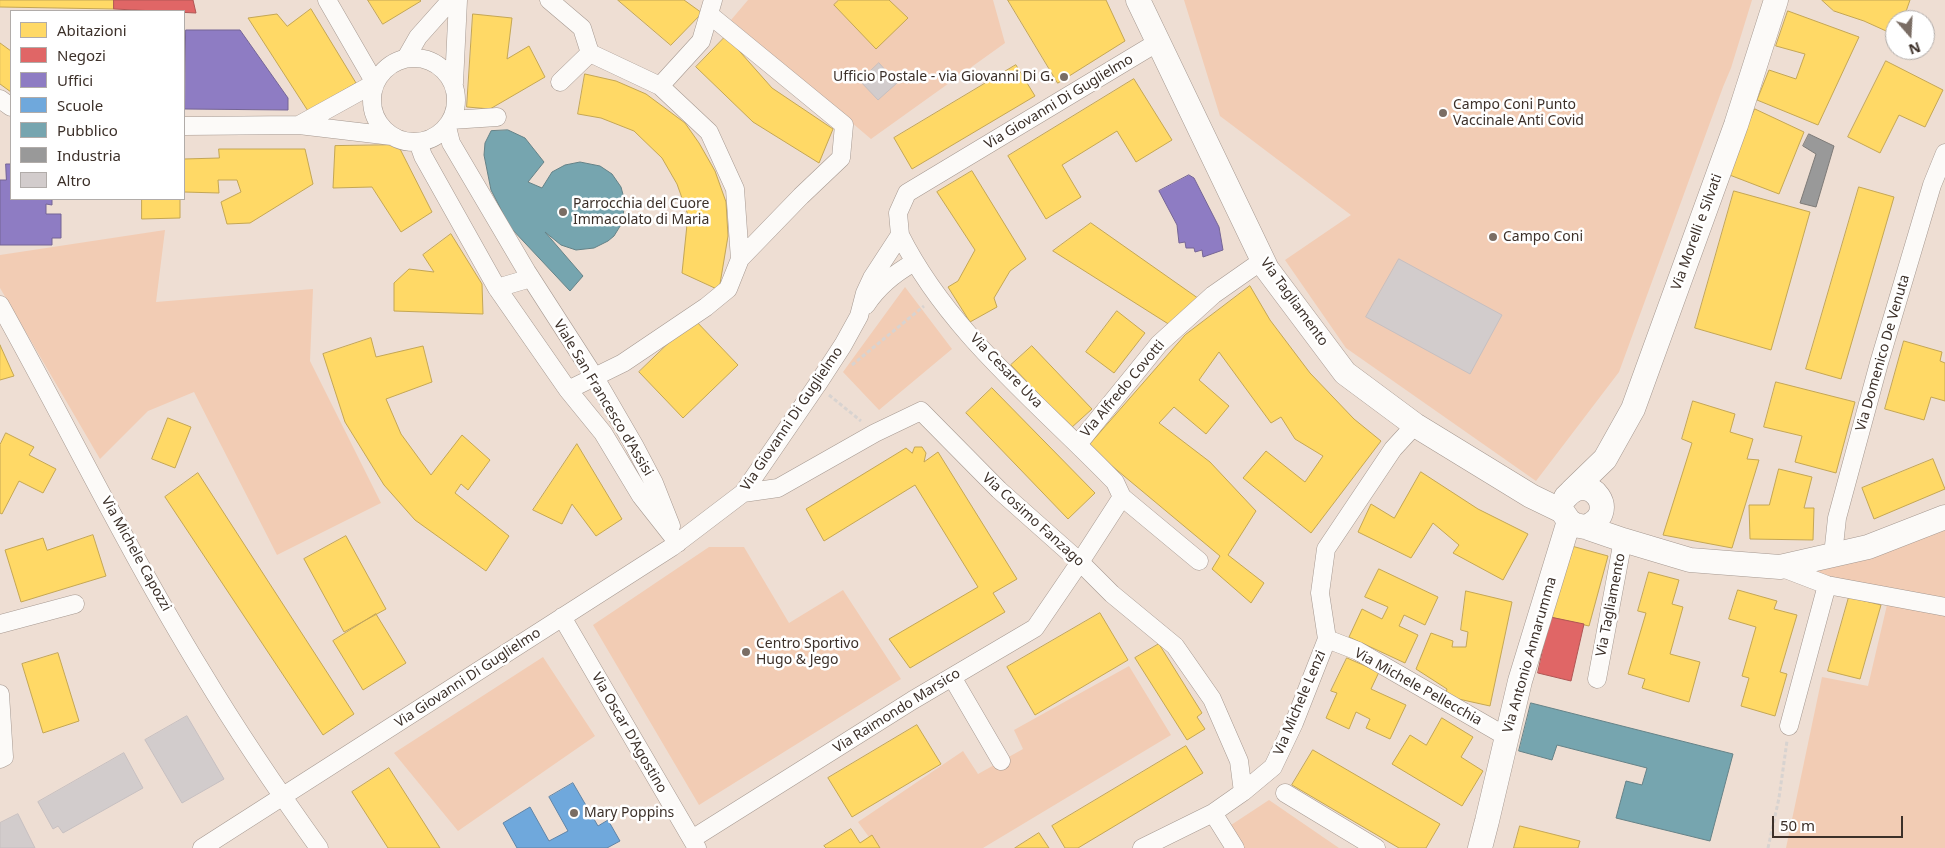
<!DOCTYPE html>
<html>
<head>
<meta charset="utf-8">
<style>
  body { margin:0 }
  #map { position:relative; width:1945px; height:848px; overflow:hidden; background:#eeded3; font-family:"Noto Sans",sans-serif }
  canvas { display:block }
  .legend { position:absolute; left:10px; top:10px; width:175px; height:190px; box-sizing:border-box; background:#fff; border:1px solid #b1aca9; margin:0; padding:6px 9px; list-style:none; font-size:15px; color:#3c3029 }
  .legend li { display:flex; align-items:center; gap:10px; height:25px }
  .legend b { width:25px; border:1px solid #b1aca9 }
  .north { position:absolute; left:1885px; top:10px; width:50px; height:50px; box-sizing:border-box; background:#fff; border:1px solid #b1aca9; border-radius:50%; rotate:161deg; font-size:14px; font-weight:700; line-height:20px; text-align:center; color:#3c3029 }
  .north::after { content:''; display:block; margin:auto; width:18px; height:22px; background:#7a6d64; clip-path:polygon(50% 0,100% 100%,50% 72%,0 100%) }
  .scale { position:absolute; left:1772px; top:816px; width:131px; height:22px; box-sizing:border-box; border:2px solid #3c3029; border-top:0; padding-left:6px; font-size:15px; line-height:18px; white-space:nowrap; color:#3c3029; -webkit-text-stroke:4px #fff; paint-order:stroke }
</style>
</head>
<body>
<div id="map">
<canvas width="1945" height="848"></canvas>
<ul class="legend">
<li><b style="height:14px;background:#ffd966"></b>Abitazioni</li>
<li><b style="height:14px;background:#e06666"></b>Negozi</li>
<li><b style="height:14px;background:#8e7cc3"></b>Uffici</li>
<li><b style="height:14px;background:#6fa8dc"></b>Scuole</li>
<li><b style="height:14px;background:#76a5af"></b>Pubblico</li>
<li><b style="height:14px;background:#999"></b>Industria</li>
<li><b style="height:14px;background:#d2cccc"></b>Altro</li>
</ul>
<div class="north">N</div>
<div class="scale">50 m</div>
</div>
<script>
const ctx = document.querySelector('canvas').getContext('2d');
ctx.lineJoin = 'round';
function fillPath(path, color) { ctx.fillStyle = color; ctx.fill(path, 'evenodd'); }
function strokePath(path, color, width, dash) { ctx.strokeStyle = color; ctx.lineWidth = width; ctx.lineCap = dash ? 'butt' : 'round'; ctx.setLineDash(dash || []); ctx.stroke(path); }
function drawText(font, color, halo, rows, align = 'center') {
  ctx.font = font + ' "Noto Sans",sans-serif'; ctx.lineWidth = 5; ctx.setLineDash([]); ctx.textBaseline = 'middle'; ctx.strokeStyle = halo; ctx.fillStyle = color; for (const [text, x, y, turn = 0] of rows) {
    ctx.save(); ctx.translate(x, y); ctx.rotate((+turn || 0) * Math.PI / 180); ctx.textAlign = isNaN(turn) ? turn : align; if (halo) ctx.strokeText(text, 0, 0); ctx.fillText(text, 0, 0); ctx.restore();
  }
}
const green = new Path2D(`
  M748 0H993L1005 43 871 139 731 20Z
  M1184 0H1752L1731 68 1723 87 1619 372 1536 481 1346 348 1285 260 1351 215 1220 116Z
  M165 230 156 302 313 289 310 361 381 503 277 555 194 392 148 411 100 459 0 288V255Z
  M905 287 952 349 879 410 843 372Z
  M1945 523V848H1786L1822 677 1868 686 1887 605 1800 569Z
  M709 547H744L789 623 843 590 901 679 699 805 593 625Z
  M543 657 595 736 458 831 394 753Z
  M1129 666 1171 735 983 848H877L858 822 963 751 978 774 1023 749 1014 730Z
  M1269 800 1339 848H1242L1228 827Z`);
const homes = new Path2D(`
  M0 0H114V9L0 7Z
  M368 0H420L421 1 383 24Z
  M618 0H684L702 13 671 45Z
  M839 0H889L908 18 876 49 834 5Z
  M1008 0H1106L1125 41 1058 83Z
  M1822 0H1910L1903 20H1895V35L1864 21 1834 11Z
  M311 9 356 83 308 111 248 18 277 14 287 26Z
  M1788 11 1859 37 1818 125 1757 100 1769 70 1796 79 1805 54 1776 46Z
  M473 14 512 18 507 59 529 46 545 77 490 109 467 107Z
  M726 36 772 88 833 129 819 163 753 122 696 67Z
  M0 43 11 51V92L0 84Z
  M1886 61 1943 90 1925 127 1899 115 1880 153 1848 137Z
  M1016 65 1035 96 912 169 894 138Z
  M585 74 616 81 646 94 685 123 699 143 715 171 726 202 728 236 719 290 682 273 688 215 677 184 662 158 634 131 601 118 578 114Z
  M1134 79 1172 140 1136 162 1117 131 1062 165 1081 197 1046 219 1008 156Z
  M1755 109 1804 132 1779 194 1727 174Z
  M398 145 432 212 401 232 372 187 333 188 335 146Z
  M219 149H305L313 184 250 223 227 224 221 202 241 192 237 180H218L219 193 184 192V159L219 158Z
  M972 171 1026 259 1010 271 994 298 997 307 970 322 948 287 958 281 975 250 937 192Z
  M1859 187 1894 197 1841 379 1806 369Z
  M1734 191 1810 212 1771 350 1695 328Z
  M142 199H180V218L142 219Z
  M1091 223 1202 301 1170 325 1053 251Z
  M451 234 482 284 483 314 394 311V283L409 269 434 272 423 255Z
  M1250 286 1270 320 1310 373 1354 419 1381 441 1311 533 1243 478 1266 451 1305 482 1323 456 1295 439 1281 417 1271 423 1219 352 1199 380 1229 406 1206 434 1174 407 1159 423 1210 462 1256 511 1228 555 1264 583 1251 603 1212 569 1220 556 1088 446 1185 335Z
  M1117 311 1145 333 1114 373 1086 352Z
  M694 319 738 365 683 418 639 372Z
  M371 338 376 357 423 346 432 382 386 399 401 434 431 475 462 435 490 460 468 490 461 484 455 493 509 536 486 571 415 520 384 485 345 422 323 354Z
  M1904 341 1942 352 1940 361 1945 363V401L1931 397 1924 420 1885 409Z
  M0 345 14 376 0 380Z
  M1032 346 1092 409 1071 428 1011 365Z
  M1776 382 1855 402 1836 473 1795 462 1802 436 1764 427Z
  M992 388 1095 493 1068 519 966 413Z
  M1693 401 1735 414 1730 432 1753 439 1747 459 1759 460 1732 548 1663 535 1692 443 1682 439Z
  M168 418 191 427 175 468 152 459Z
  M6 433 34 447 29 455 56 469 43 493 19 481 2 514 0 513V445Z
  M577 444 622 519 596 536 572 504 562 524 533 510Z
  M915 447H922L926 453 924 462 938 452 1017 579 993 593 1005 612 910 668 889 639 978 587 915 485 824 541 806 509 906 448 912 453Z
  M1933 459 1945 489 1874 519 1862 488Z
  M1779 469 1812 477 1804 508H1814L1813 540 1750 539 1749 505H1769Z
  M1421 472 1478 509 1528 534 1503 580 1453 553 1459 545 1433 523 1411 558 1358 532 1371 504 1394 518Z
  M198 473 354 714 323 735 165 497Z
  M93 535 106 576 21 602 5 550 43 538 47 550Z
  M346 536 386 609 344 632 304 559Z
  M1568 545 1608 556 1589 626 1550 617Z
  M1379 569 1438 597 1425 625 1404 615 1399 626 1418 635 1405 663 1349 637 1362 609 1382 619 1388 607 1365 597Z
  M1649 572 1679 580 1672 604 1683 607 1670 654 1700 662 1689 702 1642 688 1645 679 1628 674 1646 613 1638 611Z
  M1738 590 1777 601 1774 609 1797 615 1780 672 1787 674 1775 716 1741 706 1749 678 1742 676 1756 627 1729 619Z
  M1466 591 1512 602 1490 706 1445 696 1447 689 1416 669 1431 633 1453 641 1452 647H1466L1468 632 1461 630Z
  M1849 597 1881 605 1860 679 1828 671Z
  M1100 613 1128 660 1035 715 1007 667Z
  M376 614 406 663 363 690 333 641Z
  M1159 644 1202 713 1197 717 1205 729 1187 740 1135 658Z
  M58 653 79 721 43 733 22 664Z
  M1347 658 1379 672 1371 689 1406 705 1390 739 1366 728 1370 719 1356 712 1349 729 1326 718 1337 693 1331 691Z
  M1442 718 1473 737 1461 757 1483 771 1462 806 1392 764 1410 735 1426 745Z
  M917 725 941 764 852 817 828 778Z
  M1186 746 1203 773 1078 848H1065L1052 826Z
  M1313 750 1440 824 1426 848H1399L1292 785Z
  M389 768 440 848H388L352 792Z
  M1520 826 1580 841 1578 848H1514Z
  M851 829 860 843 872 835 880 848H826L824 846Z
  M1039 833 1049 848H1015Z`);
const shops = new Path2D(`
  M114 0H193L196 13 114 9Z
  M1550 617 1584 624 1571 681 1538 673Z`);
const offices = new Path2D(`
  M186 30H240L288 98V110L185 109Z
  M6 164H11V199H52V205L46 204V214H61V238H52V245H0V180H6Z
  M1189 175 1194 178 1219 227 1223 250 1203 257 1202 250 1195 252 1194 248H1186L1185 242 1179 243 1177 225 1159 191Z`);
const schools = new Path2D(`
  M573 783 598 826 608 820 620 841 607 848H517L503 823 530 807 549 841 568 831 549 797Z`);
const public = new Path2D(`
  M508 130 525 138 544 162 528 182 542 188 552 172 565 165 580 162 600 166 612 174 621 187 625 202 622 223 614 236 608 241 594 248 576 250 561 245 545 232 583 276 570 291 510 227 491 190 484 155 485 143 491 131Z
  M1531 703 1733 754 1710 841 1616 818 1626 781 1642 785 1647 768 1557 745 1552 760 1519 751Z`);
const industry = new Path2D(`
  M1809 134 1834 146 1816 207 1800 203 1816 154 1803 146Z`);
const building = new Path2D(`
  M879 63 897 83 878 100 860 81Z
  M1399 259 1502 315 1470 374 1366 317Z
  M187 716 224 779 182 803 145 740Z
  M124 753 143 788 63 833 58 826 53 829 38 802Z
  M18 814 35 848H0V823Z`);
const path = new Path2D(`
  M852 365 924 306
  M829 395 861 421
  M1768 848 1779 798 1787 741`);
const street = new Path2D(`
  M549 0 582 28 590 53
  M710 15 844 125 841 158 801 196 740 259
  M372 100a42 42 0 1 1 84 0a42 42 0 1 1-84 0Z
  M406 58 418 37 451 0
  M560 82 590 53 660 86 709 132 735 189 740 259 728 289 706 307 623 363 568 390
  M454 83 458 0
  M660 86 701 41 713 0
  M0 99 11 107
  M451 120 497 117
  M299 125 375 83 327 0
  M184 126 299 125 392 136
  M447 127 451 143 527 272 594 376 634 445 654 483 671 526
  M418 142 423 156 497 288 568 390 603 433 641 496 678 543
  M497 288 531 278
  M0 305C68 427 129 553 202 672 238 732 278 791 319 848
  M866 305C878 287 895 273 913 263
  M1078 444 1159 344 1213 295 1263 260
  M743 493 778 488 875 433 921 411 999 490 1080 562 1112 594 1175 646 1212 699 1239 761 1243 792
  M1122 497 1199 561
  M1833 555 1837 518 1879 363 1932 185 1945 153
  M1780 567 1827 585 1945 607
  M562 617 697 848
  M0 624 75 604
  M1327 639 1358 651 1507 737
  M952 677 1001 761
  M1597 679 1623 540
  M0 694 4 757 0 759
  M1789 726 1827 585
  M1285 793 1376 848
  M1213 813 1235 848
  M692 839 913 700 1035 628 1080 562 1122 497 1115 482C1040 404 949 333 900 235
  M202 848 672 547 743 493 817 385 843 345 859 316 865 293 872 278 900 235 898 213 907 193 1158 42
  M1142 848 1213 813 1243 792 1273 767 1294 723 1327 639 1320 593 1326 549 1393 449 1415 425`);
const secondary = new Path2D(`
  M1138 0 1267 269 1345 373 1415 425 1531 496 1562 511 1569 521 1575 525 1585 527 1623 540 1690 560 1780 567 1868 547 1945 517
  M1572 491 1605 459 1633 409 1736 125 1776 0
  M1566 497C1590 469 1622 514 1585 527
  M1480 848 1487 821 1520 681 1569 521`);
const markers = [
  [1064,77,5,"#7a6d64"],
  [1443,113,5,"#7a6d64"],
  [563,212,5,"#7a6d64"],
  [1493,237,5,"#7a6d64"],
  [746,652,5,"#7a6d64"],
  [574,813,5,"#7a6d64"]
];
const poiNames = [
  ["Ufficio Postale - via Giovanni Di G.",1054,77,"right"],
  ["Campo Coni Punto",1453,105],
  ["Vaccinale Anti Covid",1453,121],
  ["Parrocchia del Cuore",573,204],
  ["Immacolato di Maria",573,220],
  ["Campo Coni",1503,237],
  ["Centro Sportivo",756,644],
  ["Hugo & Jego",756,660],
  ["Mary Poppins",584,813]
];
const streetNames = [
  ["Via Giovanni Di Guglielmo",1059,102,-31],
  ["Via Morelli e Silvati",1697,232,-70],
  ["Via Tagliamento",1294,302,54],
  ["Via Domenico De Venuta",1883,353,-74],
  ["Via Cesare Uva",1006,371,46],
  ["Via Alfredo Covotti",1123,389,-50],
  ["Viale San Francesco d'Assisi",603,398,59],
  ["Via Giovanni Di Guglielmo",792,419,-56],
  ["Via Cosimo Fanzago",1033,520,42],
  ["Via Michele Capozzi",136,554,61],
  ["Via Tagliamento",1611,605,-79],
  ["Via Antonio Annarumma",1530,655,-74],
  ["Via Giovanni Di Guglielmo",468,678,-33],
  ["Via Michele Pellecchia",1418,687,29],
  ["Via Michele Lenzi",1300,703,-67],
  ["Via Raimondo Marsico",897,711,-32],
  ["Via Oscar D'Agostino",629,733,60]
];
fillPath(green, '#f2ccb4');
fillPath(homes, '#ffd966');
strokePath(homes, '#c4a654', 1);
fillPath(shops, '#e06666');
strokePath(shops, '#af5654', 1);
fillPath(offices, '#8e7cc3');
strokePath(offices, '#756595', 1);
fillPath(schools, '#6fa8dc');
strokePath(schools, '#6084a6', 1);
fillPath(public, '#76a5af');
strokePath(public, '#658287', 1);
fillPath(industry, '#999');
strokePath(industry, '#7d7a77', 1);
fillPath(building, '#d2cccc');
strokePath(building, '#c6bfc0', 1);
strokePath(street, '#a59890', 19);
strokePath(secondary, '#a59890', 25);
strokePath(path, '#d8d3d0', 3, [4, 2.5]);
strokePath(street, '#fcfaf8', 18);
strokePath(secondary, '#fcfaf8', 24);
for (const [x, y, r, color] of markers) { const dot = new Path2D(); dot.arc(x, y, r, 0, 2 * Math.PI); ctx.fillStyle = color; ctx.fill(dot); strokePath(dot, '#fff', 2); }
drawText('14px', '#3c3029', '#fff', poiNames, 'left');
drawText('14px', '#3c3029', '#fff', streetNames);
</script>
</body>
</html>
